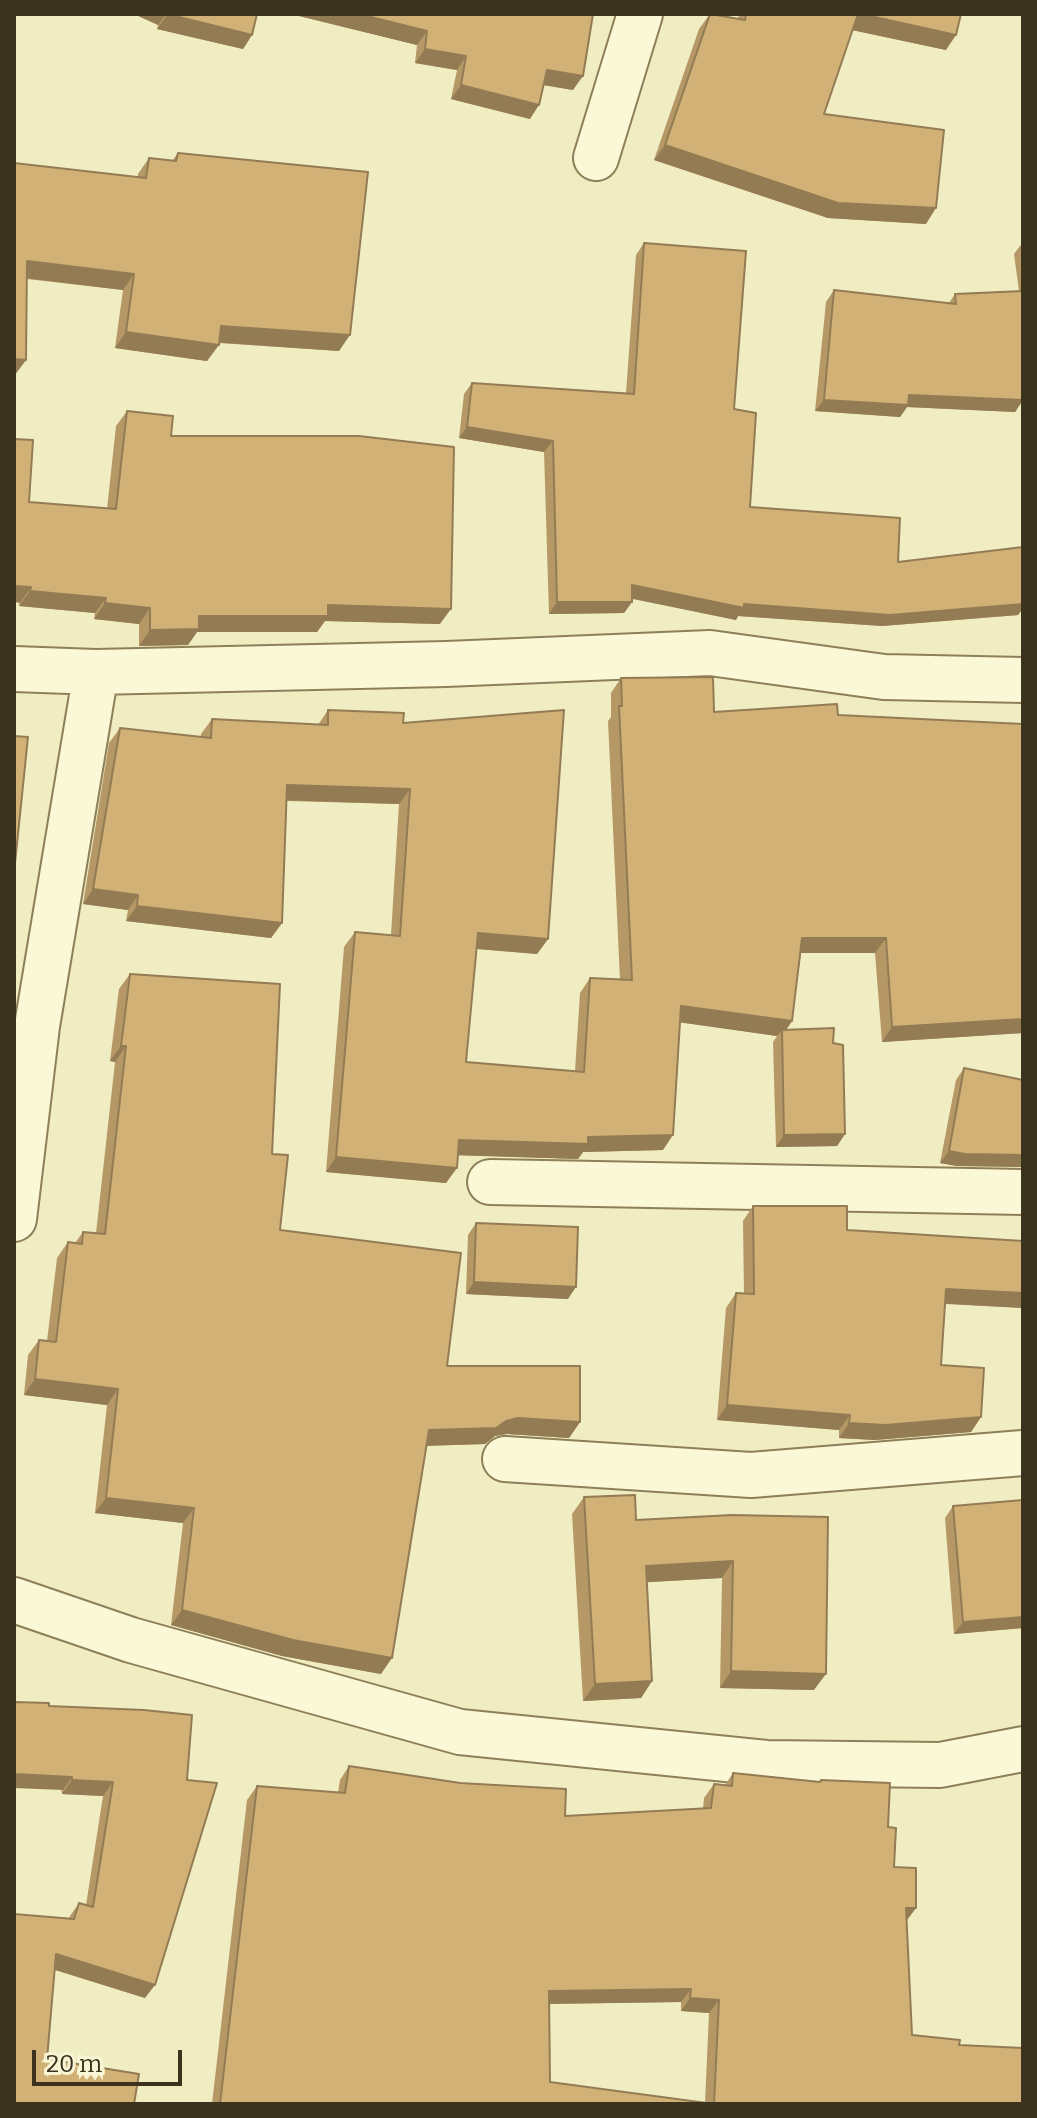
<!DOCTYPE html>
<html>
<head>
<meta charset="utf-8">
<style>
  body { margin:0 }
  #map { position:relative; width:1037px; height:2118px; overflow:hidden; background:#f1edc3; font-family:Bitter,serif }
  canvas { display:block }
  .frame { position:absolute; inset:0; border:16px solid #3c331e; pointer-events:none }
  .scale { position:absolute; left:32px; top:2050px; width:150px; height:36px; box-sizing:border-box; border:4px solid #3c331e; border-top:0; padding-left:10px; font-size:24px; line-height:28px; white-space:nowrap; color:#3c331e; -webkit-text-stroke:6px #f8f5d4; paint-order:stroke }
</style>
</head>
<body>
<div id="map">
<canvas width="1037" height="2118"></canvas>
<div class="frame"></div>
<div class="scale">20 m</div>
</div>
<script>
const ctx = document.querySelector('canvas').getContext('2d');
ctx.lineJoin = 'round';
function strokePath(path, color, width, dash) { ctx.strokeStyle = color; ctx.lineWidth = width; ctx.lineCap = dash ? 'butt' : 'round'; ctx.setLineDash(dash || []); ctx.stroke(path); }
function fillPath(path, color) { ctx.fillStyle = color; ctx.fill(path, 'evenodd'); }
const minor = new Path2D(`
  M596 158 640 14
  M14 669 96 672 446 664 710 653 884 677 1023 680
  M490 1182 1023 1192
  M14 1219 37 1026 96 672
  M505 1459 751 1475 1023 1453
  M14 1600 131 1640 460 1732 766 1763 940 1765 1023 1749`);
const wall = new Path2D(`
  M134 14H257L252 35 243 49 157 29 158 25Z
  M291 14H593L573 90 544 85 530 119 451 99 457 70 415 63 417 45Z
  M710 14 738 19 739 14H961L946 50 852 30 824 114 926 224 828 218 654 160 699 29Z
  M178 153 339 351 219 343 207 361 115 348 123 290 27 279 26 360 14 376V163L138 177V174L149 158 172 161Z
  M1023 242V400L1015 412 907 407 900 417 815 411 826 302 834 290 949 303 955 294 1019 291 1014 254Z
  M644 243 734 409 750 507 898 562 1023 604V608L1018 615 882 626 738 616 736 620 632 598V602L624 613 549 614 544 452 459 438 464 394 472 383 626 393 636 255Z
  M127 411 171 436 440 624 325 621 317 632H197L188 645 139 646V624L94 619 95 613 19 606 29 502 107 509 116 426Z
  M621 678 714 712 838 715 1023 724V1033L882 1042 875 953H801L792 1021 786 1030 833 1043 845 1134 837 1146 776 1147 773 1042 777 1036 680 1022 663 1150 583 1152 578 1159 458 1155 446 1183 326 1172 344 947 355 932 391 935 399 804 287 801 282 923 271 938 126 921 128 910 83 904 109 743 120 728 201 737V734L212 719 318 725 328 710 403 723 548 939 537 954 476 949 466 1062 575 1071 580 993 590 978 620 980 608 721 611 717V693Z
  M130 974 272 1154 280 1230 447 1366 580 1422 569 1438 507 1434 495 1436 485 1444 426 1446 381 1674 282 1656 171 1625 183 1523 95 1513 107 1405 24 1395 28 1355 39 1340 47 1341 57 1258 68 1242 75 1243 83 1232 96 1233 115 1062 110 1061 119 989Z
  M964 1068 1023 1080V1167L957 1166 940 1163 956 1080Z
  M753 1206 847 1230 1023 1241V1308L945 1304 941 1365 981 1417 971 1432 875 1440 839 1438V1430L717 1420 726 1308 736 1293 744 1294 743 1221Z
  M476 1223 568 1299 466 1294 468 1235Z
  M584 1497 636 1520 732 1515 814 1690 720 1688 722 1578 647 1582 652 1681 641 1698 583 1701 572 1514Z
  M1023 1500V1628L954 1634 945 1518 953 1506Z
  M49 1706 144 1710 145 1998 55 1970 14 2104 70 1916 79 1903 86 1905 103 1796 62 1794Z
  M349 1766 565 1816 703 1809 704 1798 714 1784 725 1785 733 1773 819 1782 821 1780 888 1827 894 1867 916 1908 907 1920 912 2035 959 2045 1023 2104H212L247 1800 257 1786 338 1793 340 1780ZM681 2002V2011L709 2013 705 2103 550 2082 549 2004Z`);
const shadedWall = new Path2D(`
  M134 14H166L158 25Z
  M291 14H359L427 31 417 45Z
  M858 14H861L956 35 946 50 847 29Z
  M167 15 252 35 243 49 157 29Z
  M425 49 466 56 457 70 415 63Z
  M547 70 583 76 573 90 537 84Z
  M461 85 539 105 530 119 451 99Z
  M665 145 936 208 926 224 828 218 654 160Z
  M27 261 134 274 123 290 16 277Z
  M221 326 350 335 339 351 210 342Z
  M126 332 219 345 207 361 115 348Z
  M14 359 26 360 14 376Z
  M909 395 1023 400 1015 412 907 407 900 417 815 411 824 400Z
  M467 427 553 441 544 452 459 438Z
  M632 585 744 604H1023V608L1018 615 882 626 738 616 736 620 623 597Z
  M14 586 31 587 20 603 14 602Z
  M30 591 106 598 95 613 19 606Z
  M557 602H632L624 613 549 614Z
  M105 603 150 608 139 624 94 619Z
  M328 605 451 609 440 624 325 621 317 632H197L188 645 139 646 150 630 199 616Z
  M287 785 410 789 399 804 277 800Z
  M93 889 138 895 128 910 83 904Z
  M137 906 282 923 271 938 126 921Z
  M478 933 548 939 537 954 467 948Z
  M802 938H886L875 953H792Z
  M681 1006 792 1021 782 1036V1030L777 1036 670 1021Z
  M1023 1019V1033L882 1042 892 1027Z
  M121 1046H126L115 1062 110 1061Z
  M845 1134 837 1146 776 1147 784 1135Z
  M673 1135 663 1150 583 1152 578 1159 449 1155 459 1140Z
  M949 1151 1023 1155V1167L957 1166 940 1163Z
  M336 1157 457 1168 446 1183 326 1172Z
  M474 1282 576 1287 568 1299 466 1294Z
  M946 1289 1023 1293V1308L935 1303Z
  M35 1379 118 1389 107 1405 24 1395Z
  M727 1405 850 1415 839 1430 717 1420Z
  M981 1417 971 1432 875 1440 839 1438 849 1423Z
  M518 1418 580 1422 569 1438 507 1434 495 1436 485 1444 418 1446 429 1430Z
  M106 1498 194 1508 183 1523 95 1513Z
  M733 1561 722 1578 634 1583 646 1566Z
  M182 1610 392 1658 381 1674 282 1656 171 1625Z
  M1023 1617V1628L954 1634 963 1622Z
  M731 1671 826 1674 814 1690 720 1688Z
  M652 1681 641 1698 583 1701 595 1684Z
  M14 1774 72 1777 63 1790 14 1788Z
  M72 1780 113 1782 103 1796 62 1794Z
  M906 1908H916L906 1921Z
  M56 1954 155 1985 145 1998 46 1967Z
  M691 1989 681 2002 539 2004 549 1991Z
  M690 1998 719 2000 709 2013 681 2011Z`);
const building = new Path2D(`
  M167 14H257L252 35Z
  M359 14H593L583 76 547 70 539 105 461 85 466 56 425 49 427 31Z
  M710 14 745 20 746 14H858L824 114 944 130 936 208 838 203 665 145Z
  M861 14H961L956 35Z
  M178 153 368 172 350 335 221 326 219 345 126 332 134 274 27 261 26 360 14 359V163L146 178 149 158 176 161Z
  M644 243 746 251 734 409 756 413 750 507 900 518 898 562 1023 547V604L890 615 744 604V608L632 585V602H557L553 441 467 427 472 383 634 394Z
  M834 290 956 304 955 294 1023 291V400L909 395 908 405 824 400Z
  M127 411 173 416 171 436H359L454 447 451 609 328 605V616H199V629L150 630V608L105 603 106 598 30 591 31 587 14 586V439L33 440 29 502 116 509Z
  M713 677 714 712 837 704 838 715 1023 724V1019L892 1027 886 938H802L792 1021 681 1006 673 1135 588 1137V1144L459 1140 457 1168 336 1157 355 932 400 936 410 789 287 785 282 923 137 906 138 895 93 889 120 728 211 738 212 719 328 725V710L404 713 403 723 564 710 548 939 478 933 466 1062 584 1072 590 978 632 980 619 706H622L621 678Z
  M14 736 28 737 14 873Z
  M130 974 280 984 272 1154 288 1155 280 1230 461 1253 447 1366H580V1422L518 1418 506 1421 496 1428 429 1430 392 1658 293 1640 182 1610 194 1508 106 1498 118 1389 35 1379 39 1340 56 1342 68 1242 82 1244 83 1232 105 1234 126 1046H121Z
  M834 1028 833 1043 843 1045 845 1134 784 1135 782 1030Z
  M964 1068 1023 1080V1155L965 1154 949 1151Z
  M753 1206H847V1230L1023 1241V1293L946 1289 941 1365 984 1368 981 1417 886 1425 849 1423 850 1415 727 1405 736 1293 754 1294Z
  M476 1223 578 1227 576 1287 474 1282Z
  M635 1495 636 1520 732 1515 828 1517 826 1674 731 1671 733 1561 646 1566 652 1681 595 1684 584 1497Z
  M1023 1500V1617L963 1622 953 1506Z
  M14 1702 49 1703V1706L144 1710 192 1715 187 1780 217 1783 155 1985 56 1954 47 2059 139 2074 134 2104H14V1914L74 1919 79 1903 93 1907 113 1782 72 1780V1777L14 1774Z
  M349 1766 460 1783 566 1789 565 1816 711 1808 714 1784 732 1786 733 1773 820 1782 821 1780 890 1783 888 1827 896 1828 894 1867 916 1868V1908H906L912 2035 960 2040 959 2045 1023 2048V2104H220L257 1786 345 1793ZM691 1989 690 1998 719 2000 714 2104 550 2082 549 1991Z`);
strokePath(minor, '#8d8058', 48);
strokePath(minor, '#fbf8d7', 44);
fillPath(wall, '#b59866');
fillPath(shadedWall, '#937c53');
fillPath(building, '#d2b177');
strokePath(building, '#937c53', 2);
</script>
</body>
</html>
